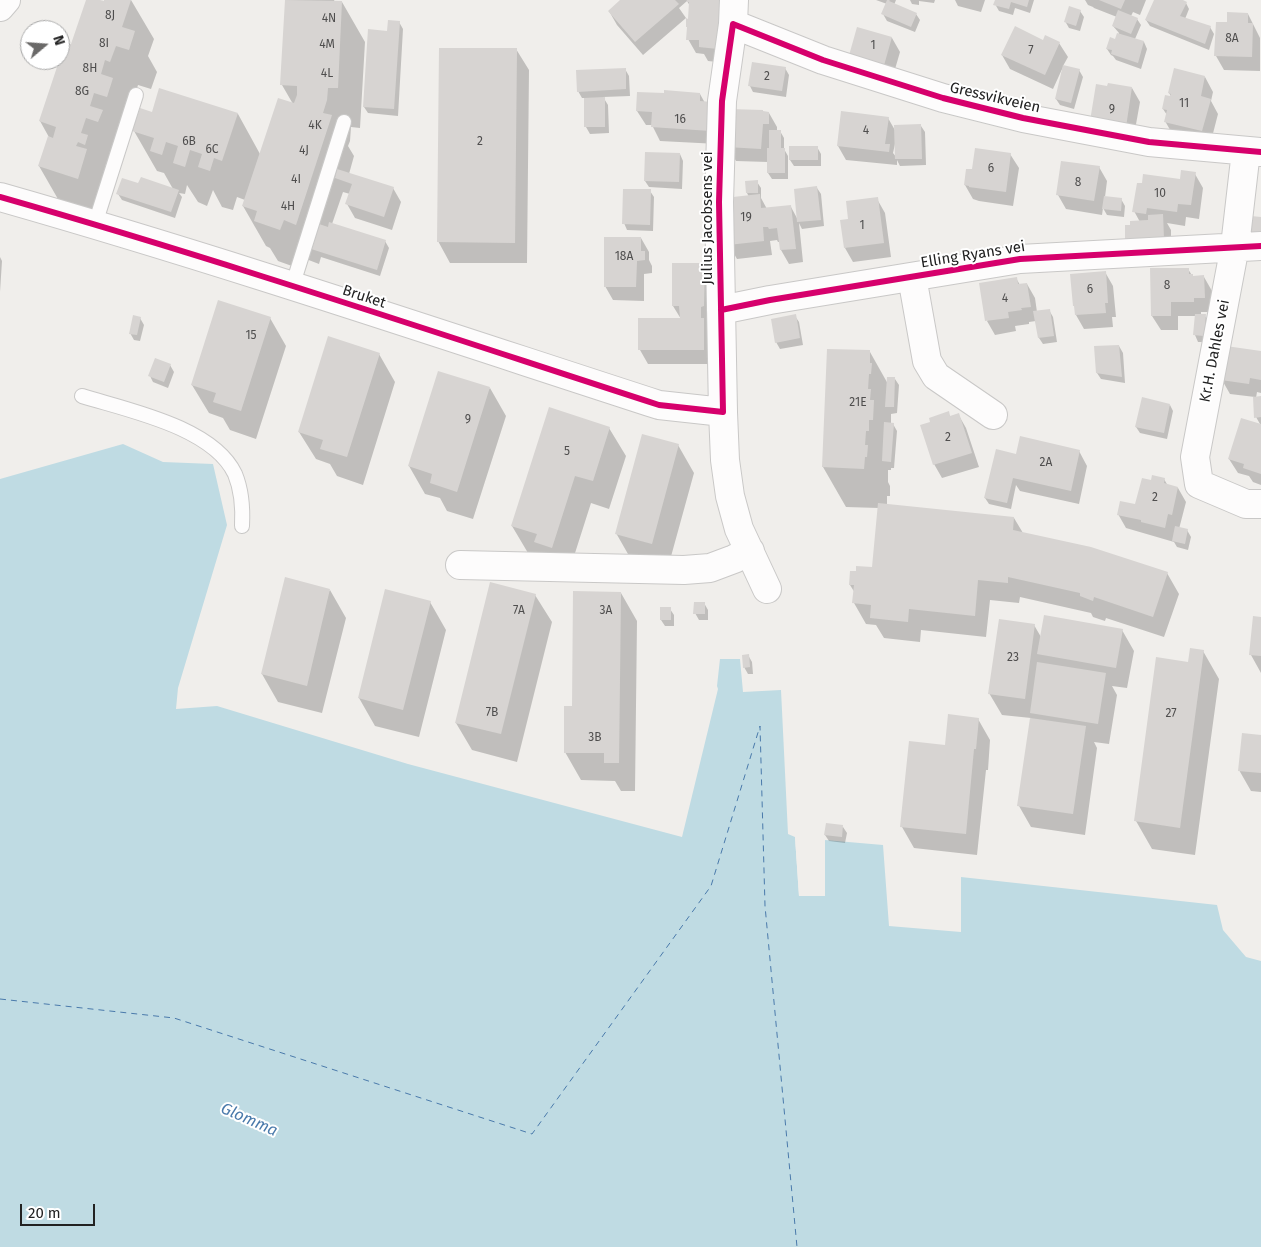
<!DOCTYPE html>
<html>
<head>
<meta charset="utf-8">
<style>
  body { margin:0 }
  #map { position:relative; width:1261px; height:1247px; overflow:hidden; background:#f0eeeb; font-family:"Fira Sans",sans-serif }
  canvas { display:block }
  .north { position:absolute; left:20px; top:20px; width:50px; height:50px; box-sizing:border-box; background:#fff; border:1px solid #a7a7a7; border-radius:50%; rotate:72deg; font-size:14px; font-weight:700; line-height:20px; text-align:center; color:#222 }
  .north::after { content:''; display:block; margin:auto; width:18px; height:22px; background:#6a6968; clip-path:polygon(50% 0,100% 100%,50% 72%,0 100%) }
  .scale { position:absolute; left:20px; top:1204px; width:75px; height:22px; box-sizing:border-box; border:2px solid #222; border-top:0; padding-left:6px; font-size:15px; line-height:18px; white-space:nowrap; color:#222; -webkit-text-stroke:4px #fff; paint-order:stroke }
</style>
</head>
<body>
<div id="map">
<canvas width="1261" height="1247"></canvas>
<div class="north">N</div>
<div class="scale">20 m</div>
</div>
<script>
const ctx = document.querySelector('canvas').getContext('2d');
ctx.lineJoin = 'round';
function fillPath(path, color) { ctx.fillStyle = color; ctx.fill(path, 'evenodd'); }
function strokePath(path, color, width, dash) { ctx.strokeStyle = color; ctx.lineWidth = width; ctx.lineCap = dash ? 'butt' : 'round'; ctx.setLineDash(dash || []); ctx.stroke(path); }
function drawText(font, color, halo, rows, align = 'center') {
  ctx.font = font + ' "Fira Sans",sans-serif'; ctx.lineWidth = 4; ctx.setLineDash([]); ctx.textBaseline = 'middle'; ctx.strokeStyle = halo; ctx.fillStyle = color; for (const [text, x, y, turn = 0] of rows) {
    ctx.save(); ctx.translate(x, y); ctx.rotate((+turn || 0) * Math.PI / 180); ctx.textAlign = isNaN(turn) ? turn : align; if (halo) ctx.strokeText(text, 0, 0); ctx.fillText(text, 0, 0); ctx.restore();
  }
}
const water = new Path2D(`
  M123 444 163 462 213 464 227 525 178 688 176 709 217 706 408 764 682 837 718 689 717 686 720 659H740L743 692 781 690 788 834 795 837 799 896H825V840L883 845 889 926 961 932V877L1217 905 1223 930 1246 957 1261 961V1247H0V479Z`);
const pier = new Path2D(`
  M795 837H798L801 893H823L822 840H825V896H799Z`);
const shadow = new Path2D(`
  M87 0H96L105 3 106 0H131L154 39 148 56 157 72 151 89 138 85 133 101 117 132 116 135 125 151 121 161 109 157 105 167 110 176 100 218 62 206 39 166 50 139 40 121 72 46Z
  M286 0H334L335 2H342L365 42 360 128 351 127 350 141 348 146 354 156 349 174 393 188 401 202 392 230 355 218 347 204 350 194 343 192 332 224 385 241 389 248 380 276 321 257 319 264 306 259 303 270 278 261 270 248 266 246 243 206 245 200 237 197 233 210 222 207 213 190 207 206 198 202 187 185 185 194 179 193 182 197 175 218 122 200 118 194 139 185 173 189 164 173 157 171 134 131 152 113 238 114 260 154 293 104 282 85Z
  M622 0H728L726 63 708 61 704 54 696 53 688 39 690 6 687 1 679 8 686 18 643 55 617 25 609 11Z
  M876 0H896L894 5 916 14 920 20 915 32 887 21 883 14 887 4Z
  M910 0H935L934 3 919 1V5L912 4Z
  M955 0H985L981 12 958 6Z
  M996 0H1034L1030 13 1015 8 1013 15 999 11 995 4Z
  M1085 0H1146L1140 15 1133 12 1131 16 1137 19 1141 25 1135 39 1144 42 1147 49 1141 69 1116 60 1113 56 1111 55 1107 49 1116 41 1119 33 1113 26 1117 17 1094 8 1093 7 1088 5Z
  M1156 0H1180L1186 3 1189 9 1185 19 1210 27 1214 34 1209 50 1150 26 1146 20Z
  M1080 11 1084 17 1080 31 1069 28 1065 21Z
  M1248 14 1260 38V71L1224 70 1216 56 1228 24Z
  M399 22 403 29 398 116 368 113 364 107 389 32Z
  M858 28 892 38 900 52 891 83Z
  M1043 41 1059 43 1068 57 1063 66 1079 70 1083 77 1074 109 1060 105 1056 99 1063 67 1053 89 1010 69 1002 55Z
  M516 49 529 70 527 263H450L438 241Z
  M785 68 789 75 786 97 753 92 750 86Z
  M625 69 629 76 630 96 603 97 608 105 609 133 590 134 586 127 585 98H582L578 91Z
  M1205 77 1213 92 1211 101 1218 114 1210 145 1173 135 1165 121 1167 115 1163 109 1172 98 1169 93Z
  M1132 88 1140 102 1133 141 1091 121Z
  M700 94 705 103 718 144 660 141 652 125H646L637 111Z
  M769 113 777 127V131H780L784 138V149L788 156V179H772L768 173V162L736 161 728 147Z
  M888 118 896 132 921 126 925 132 926 165 900 166 897 160V165L846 160 838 146ZM895 144H896L897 158 893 153Z
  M817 147 821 154V166H794L790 160Z
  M680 154 683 161 682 189 649 187 645 181Z
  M1010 154 1019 168 1013 206 979 201 973 199 965 185 973 171Z
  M1099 167 1107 181 1105 197 1121 199 1125 206 1124 217 1107 215 1103 208 1102 215 1066 209 1058 195Z
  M1195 174 1203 188 1199 219 1186 217 1185 226 1167 223 1171 230V253L1132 226 1140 222 1134 211 1181 180Z
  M757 182 761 188V198L767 209 791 207 798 220 817 188 821 194 824 226 802 229 799 223 803 262 789 264 781 250 780 242H778L777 240 770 241 772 255 737 259 729 245 749 197 747 193Z
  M650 191 654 197 653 231 627 230 624 223Z
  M877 199 885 213 891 257 853 262 845 248Z
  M641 238 649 252V260L652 266V273L644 274V301L613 300 605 286Z
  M0 257 2 261 0 292Z
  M704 264 712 278V364H648L640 350V319H681L673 306Z
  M1188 269 1193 277H1204L1212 291V312H1201V315L1205 316 1209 322 1207 342H1198L1195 335 1196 316H1178V330H1161L1152 316Z
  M1105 272 1113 286 1116 317H1112L1113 327 1084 329 1076 315Z
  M1016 278 1020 285 1027 284 1035 298 1037 312 1049 310 1053 317 1057 342 1043 344 1039 338 1036 321 1029 322V324L1015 326 1016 331 995 335 987 321Z
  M795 316 799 322 803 345 780 349 776 342Z
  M140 318 144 325 140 341 134 340 130 333Z
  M270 318 286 346 256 439 230 430 223 418 209 413 192 385Z
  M1119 346 1123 353 1125 383 1101 379 1097 373Z
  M870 352 888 384 895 379 899 385 897 413 891 414V424H893L897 431 894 468H891V470H888V482L890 486V496H887V505L1014 518 1023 533 1167 573 1179 594 1164 637 1106 618 1105 621 1093 617 1091 613 1020 597 1019 603 990 600 986 637 921 630 920 642 884 638 876 625 866 624 854 603 855 593 850 585 873 569 879 508 846 507 823 467Z
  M1261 353V393L1257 392 1256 398H1261V424H1260L1256 417 1255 397 1230 394 1222 380Z
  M379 354 395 382 363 485 337 476 330 464 316 459 299 432Z
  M170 365 174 372 168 388 153 382 150 376Z
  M490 388 506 416 473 519 447 511 440 498 425 494 409 466Z
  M1170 405 1173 411 1167 439 1140 433 1136 427Z
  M948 413 951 417 958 414 966 428 979 467 942 478 934 464 931 423Z
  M1261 426V485L1253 482 1249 476 1238 473 1229 459Z
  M609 428 626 456 609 509 591 503 568 575 528 553 512 526Z
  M678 445 694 473 667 571 632 561 616 533Z
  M1079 451 1087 466 1079 504 1020 491 1016 485 1011 509 989 504 985 498 1015 455Z
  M1164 479 1168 486 1178 488 1186 502 1179 529 1187 530 1191 537 1188 550 1177 547 1174 542 1126 528 1118 514 1136 506Z
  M330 590 346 618 322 713 278 702 262 674Z
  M621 593 637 621 635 791H621L615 781 581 780 565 752 573 708Z
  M535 595 552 622 517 762 472 750 456 723Z
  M430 602 446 630 419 737 375 726 359 698Z
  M704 603 708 610V620H699L695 613Z
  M670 609 674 615V626H665L661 620Z
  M1261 618V673L1251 655Z
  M1034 625 1041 637 1122 630 1134 651 1127 688 1112 686 1117 695 1109 744 1094 742 1097 748 1085 835 1031 827 1019 806 1031 718 1002 715 989 693Z
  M1203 651 1219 679 1195 855 1152 849 1136 821 1190 663Z
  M748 655 752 662 753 674H748L744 667Z
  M978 719 990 740 988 770H986L977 855 914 848 902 827 947 746Z
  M1261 736V792L1251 791 1239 770Z
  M843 827 847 833 845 843 829 841 825 835Z`);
const ferry = new Path2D(`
  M0 999 174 1018 532 1134 711 886 760 726 765 906 797 1247`);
const building = new Path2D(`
  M86 0H100L104 1V0H131L122 27 135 31 129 50 116 46 110 62 105 60 101 74 113 78 107 97 94 93 90 106 103 110 98 122 86 118 81 133 88 135 85 145 78 142 76 146 87 149 78 179 38 166 48 136 53 138 56 127 39 121 65 43 71 44Z
  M285 0 342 1 338 88H328L327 100 323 113 332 115 296 225 284 220 280 230 254 221 257 211 242 206 278 98 294 103 297 95V86L280 85Z
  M620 0H675L679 4 635 42 608 11Z
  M687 0H722L718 49 699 47V40H686L687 27H686V18L688 19 689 2H686Z
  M887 0H890L889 1 917 13 911 27 881 14Z
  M995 0H1029L1027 7 1011 2 1009 9 993 5Z
  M1099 0H1125L1121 9Z
  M1154 0H1183L1187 2 1180 16 1211 26 1205 44 1145 20Z
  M1069 6 1081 10 1076 26 1064 22Z
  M1118 10 1138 18 1131 34 1112 26Z
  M1227 12 1248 13V23H1253L1252 57 1214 56 1216 22H1227Z
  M388 20 400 21 394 109 363 107 368 29 387 31Z
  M1015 26 1043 40 1045 35 1060 42 1045 75 1001 55Z
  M857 27 892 37 883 69 848 59Z
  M1117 33 1144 41 1138 63 1111 54 1112 50 1106 49 1110 37 1115 39Z
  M439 48H517L515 243 437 242Z
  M752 62 786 67 782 91 748 86Z
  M1063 65 1080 69 1071 103 1055 99Z
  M626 68V89L577 92 576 70Z
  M1174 68 1205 76 1201 96 1211 99 1202 131 1164 122 1167 110 1162 109 1165 95 1170 96 1171 94 1168 93Z
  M1108 83 1132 87 1126 127 1090 121 1096 84 1107 86Z
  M159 88 238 113 222 161 214 158 210 171 198 167 202 154 190 150 185 167 173 163 178 146 166 142 162 155 150 151 154 138 132 131 140 108 152 112Z
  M664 90 700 93V101L712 102 711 131 651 127 652 112 636 111 637 92 664 93Z
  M605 97V127H584V98Z
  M729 109 763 110V111L769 112V124H763L761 149 727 147Z
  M841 111 889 117 885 144H890L889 152 837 146Z
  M921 124 922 159H895L894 125Z
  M769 130H781V148H785V173H767V148H769Z
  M789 146H818V160H789Z
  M975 148 1011 153 1006 192 969 187V186L964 185 966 169H972Z
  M645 152 680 153 679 182 644 181Z
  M1061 161 1100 166 1094 201 1056 195Z
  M337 169 394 187 384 217 345 204 352 184 335 178Z
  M1181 170 1196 172 1191 205 1178 204 1177 212 1147 208 1146 214 1132 212 1137 183H1142L1143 174 1180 179Z
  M141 177 179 190 171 212 116 194 122 178 138 183Z
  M758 180V193H746L745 181Z
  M817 186 821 220 797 222 794 189Z
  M623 189H651L650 225 622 224Z
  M760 194 761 208 791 205 796 249 780 250 777 228 769 229 768 227H763L764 241 728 245 724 198Z
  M1104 196 1122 198 1121 211 1102 209Z
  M878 197 884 243 844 248 840 220 848 219 846 201Z
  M1163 214 1164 239 1125 240V225H1130V221L1148 220V215Z
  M1251 216 1261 217V235L1249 234Z
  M329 222 386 240 377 270 308 248 316 223 328 227Z
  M604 237H641V251H645V260L637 261 636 287H604Z
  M672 263H705L704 306 701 307V318H704V350H638V318H680L679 306H672Z
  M1150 268H1189V274H1193V276L1204 275 1205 298H1194V302H1171V316H1151Z
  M1106 271 1108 303H1105L1106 313 1075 315 1074 306H1073L1070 274Z
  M1017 277 1018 284 1027 283 1031 307 1021 308 1022 310 1008 312 1009 318 985 321 979 283Z
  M218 300 271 317 241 411 213 402 216 393 191 385Z
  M1050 309 1054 336 1038 338 1033 311Z
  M796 314 800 338 775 343 771 319Z
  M1195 314H1206L1204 336 1193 335Z
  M133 315 141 317 137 335 129 334Z
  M328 336 380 353 347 457 320 449 323 440 298 432Z
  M1119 345 1122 377 1096 373 1094 346Z
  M1226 346 1261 351V380L1250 378 1249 384 1221 380Z
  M827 349 870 350V363H872L871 374H869L868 389H871L870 400H874L873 420H869V431H866L865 445H868L867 457H865L864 469 822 467Z
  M155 358 171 364 164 382 148 376Z
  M438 371 490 387 457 492 430 483 432 474 408 466Z
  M887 377H895L894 407H885Z
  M1261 396V417L1254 418 1253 397Z
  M1142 397 1170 404 1164 433 1135 427Z
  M549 407 610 427 593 481 575 476 552 548 534 542 537 534 511 526Z
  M949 411 950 416 959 413 972 453 933 465 920 425 930 422 929 418Z
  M1241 418 1261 424V474L1243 468 1244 464 1228 459Z
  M884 422 894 423 891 462 882 461Z
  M642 434 679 444 652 544 615 534Z
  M1020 436 1080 450 1071 491 1013 478 1007 503 984 498 996 449 1016 454Z
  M1152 475 1165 478 1164 483 1178 487 1172 515 1168 514 1165 528 1141 522V520L1117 515 1120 501 1135 504 1142 478 1151 480Z
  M878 503 1014 517 1013 530 1091 547 1168 572 1153 617 1094 597 1093 601 1080 596V593L1008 577V583L978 580 975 616 909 609 908 622 870 618 871 605 852 603 854 585H849L850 571H856V566L872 567Z
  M1175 526 1188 529 1185 544 1172 541Z
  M285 577 330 589 307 686 261 674Z
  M490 582 536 594 501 734 455 723Z
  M385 589 431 601 403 710 358 698Z
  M573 591 621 592 619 763H604V753H564V706H572Z
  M694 602H705V614H693Z
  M660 607H671V620H660Z
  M1044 615 1123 629 1116 668 1037 654Z
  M1253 616 1261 617V656L1249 655Z
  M999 619 1035 624 1025 699 988 694Z
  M1190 648 1204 650 1180 828 1134 821 1156 657 1188 662Z
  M749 654 750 667 743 668 742 655Z
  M1037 662 1106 673 1098 724 1030 713Z
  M948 714 979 718 976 749H974L966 834 900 827 909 741 945 745Z
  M1030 718 1086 726 1073 814 1017 806Z
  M1242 733 1261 735V773L1238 771Z
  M826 823 843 825 842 837 824 835Z`);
const service = new Path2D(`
  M95 224 136 95
  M292 287 344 122
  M82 396C127 410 213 427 235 474 242 491 243 508 242 526`);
const minor = new Path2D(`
  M734 0 733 24 722 101 719 202 723 412 725 460 730 496 739 529 767 589
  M0 7 6 0
  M733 24 823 60 943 98 1023 118 1149 142 1261 152
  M1246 151 1235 246 1195 457 1199 484 1246 504H1261
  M0 197C221 260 440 334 659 405L723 412
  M912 277 927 361 936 376 993 415
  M721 310 770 300 1020 259 1261 246
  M460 565 684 570 710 568 734 559 750 551`);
const cycleway = new Path2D(`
  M0 197C221 260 440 334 659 405L723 412 719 202 722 101 733 24 823 60 943 98 1023 118 1149 142 1261 152
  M721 310 770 300 1020 259 1261 246`);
const numberNames = [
  ["8J",110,16],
  ["4N",329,19],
  ["8A",1232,39],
  ["8I",104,44],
  ["4M",327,45],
  ["1",873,46],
  ["7",1031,51],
  ["8H",90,69],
  ["4L",327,74],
  ["2",767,77],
  ["8G",82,92],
  ["11",1184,104],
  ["9",1112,110],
  ["16",680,120],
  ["4K",315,126],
  ["4",866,131],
  ["6B",189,142],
  ["2",480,142],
  ["6C",212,150],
  ["4J",304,151],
  ["6",991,169],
  ["4I",296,180],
  ["8",1078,183],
  ["10",1160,194],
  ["4H",288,207],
  ["19",746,218],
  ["1",862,226],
  ["18A",624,257],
  ["8",1167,286],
  ["6",1090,290],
  ["4",1005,299],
  ["15",251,336],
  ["21E",858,403],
  ["9",468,420],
  ["2",948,438],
  ["5",567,452],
  ["2A",1046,463],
  ["2",1155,498],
  ["7A",519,611],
  ["3A",606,611],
  ["23",1013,658],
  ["7B",492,713],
  ["27",1171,714],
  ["3B",595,738]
];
const streetNames = [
  ["Gressvikveien",995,98,13],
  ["Julius Jacobsens vei",708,218,-90],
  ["Elling Ryans vei",973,255,-9],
  ["Bruket",364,297,18],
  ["Kr.H. Dahles vei",1215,351,-79]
];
const waterNames = [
  ["Glomma",249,1120,24]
];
fillPath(water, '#bfdbe3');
fillPath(pier, '#f0eeeb');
fillPath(shadow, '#0003');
strokePath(ferry, '#4a7aab', 1, [6, 5]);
fillPath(building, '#d7d4d2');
strokePath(service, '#c9c8c7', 16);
strokePath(minor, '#c9c8c7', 30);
strokePath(service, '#fdfcfc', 14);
strokePath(minor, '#fdfcfc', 28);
strokePath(cycleway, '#d6006c', 6);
drawText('12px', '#4f4e4e', null, numberNames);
drawText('15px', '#222', '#fff', streetNames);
drawText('italic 16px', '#4a7aab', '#fff', waterNames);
</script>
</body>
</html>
